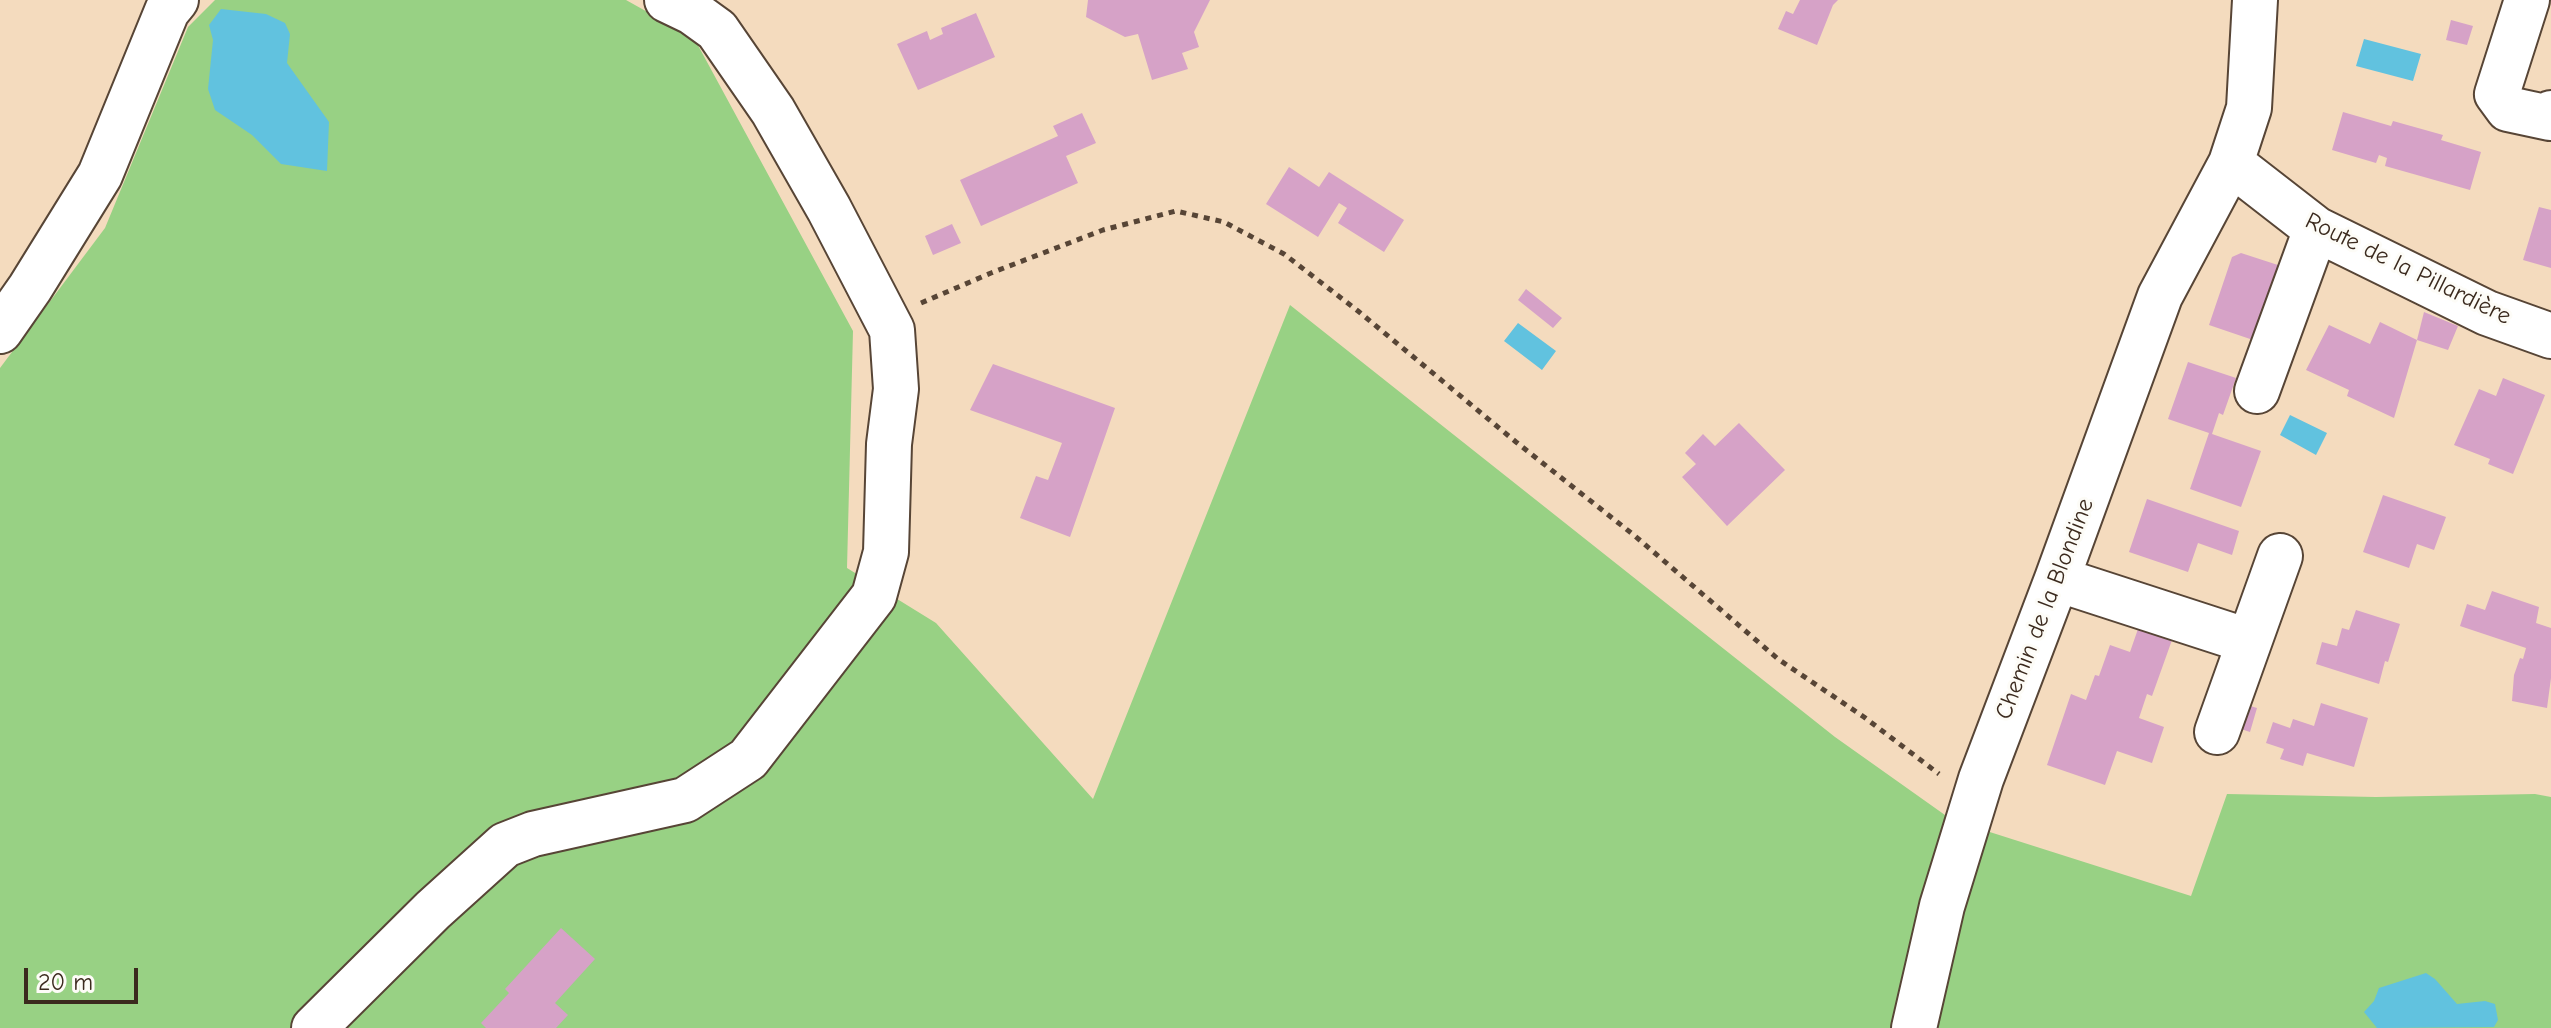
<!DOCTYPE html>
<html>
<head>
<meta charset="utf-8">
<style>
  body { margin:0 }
  #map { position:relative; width:2551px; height:1028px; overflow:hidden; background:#f4dbbe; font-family:"Comic Neue",sans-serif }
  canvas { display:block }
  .scale { position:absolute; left:24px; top:968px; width:114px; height:36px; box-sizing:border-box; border:4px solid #3b2a1e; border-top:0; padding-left:10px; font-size:24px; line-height:28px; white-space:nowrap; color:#3b2a1e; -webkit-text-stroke:6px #fdfcf7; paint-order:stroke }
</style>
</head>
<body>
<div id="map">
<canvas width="2551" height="1028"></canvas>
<div class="scale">20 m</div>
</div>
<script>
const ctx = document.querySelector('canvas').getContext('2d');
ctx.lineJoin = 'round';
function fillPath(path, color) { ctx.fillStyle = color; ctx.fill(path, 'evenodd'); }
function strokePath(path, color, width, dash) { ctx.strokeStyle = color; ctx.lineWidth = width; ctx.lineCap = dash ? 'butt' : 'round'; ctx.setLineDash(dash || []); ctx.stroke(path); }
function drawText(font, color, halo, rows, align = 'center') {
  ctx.font = font + ' "Comic Neue",sans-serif'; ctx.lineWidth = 6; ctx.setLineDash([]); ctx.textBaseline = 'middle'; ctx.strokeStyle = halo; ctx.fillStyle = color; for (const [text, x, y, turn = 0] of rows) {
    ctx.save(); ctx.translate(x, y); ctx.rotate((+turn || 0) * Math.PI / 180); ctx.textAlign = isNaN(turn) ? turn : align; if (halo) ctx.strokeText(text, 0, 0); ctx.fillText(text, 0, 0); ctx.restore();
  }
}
const green = new Path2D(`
  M215 0H626L694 38 853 331 847 568 936 623 1093 799 1290 305 1835 737 1952 820 2191 896 2227 794 2376 797 2535 794 2551 797V1028H0V368L105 228 188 27Z`);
const water = new Path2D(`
  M221 9 266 14 285 23 290 34 287 63 329 122 327 171 281 164 252 135 215 110 208 89 213 40 209 25Z
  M2364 39 2421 54 2413 81 2356 66Z
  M1518 323 1556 351 1542 370 1504 341Z
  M2290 415 2327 433 2316 455 2280 435Z
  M2426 973 2435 979 2457 1004 2485 1001 2495 1004 2498 1020 2494 1027 2377 1028 2364 1012 2374 1001 2379 988Z`);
const building = new Path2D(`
  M1088 0H1210L1194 32 1199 47 1182 53 1188 69 1152 80 1138 34 1125 37 1086 17Z
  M1800 0H1838L1833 5 1817 45 1778 29 1786 11 1793 14Z
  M976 13 995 57 918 90 897 44 927 31 930 40 943 34 941 28Z
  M2451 20 2473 26 2467 45 2446 40Z
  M2343 112 2391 126 2393 121 2443 135 2441 140 2481 152 2470 190 2385 166 2387 158 2379 155 2376 163 2332 150Z
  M1082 113 1096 143 1066 156 1078 183 981 226 960 180 1058 136 1053 126Z
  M1289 167 1319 187 1329 172 1404 220 1384 252 1338 223 1347 208 1339 203 1318 237 1266 204Z
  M2539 207 2551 210V268L2523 260Z
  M952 224 961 243 933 255 925 236Z
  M2241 253 2281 266 2256 341 2209 325 2232 257Z
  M1526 289 1562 318 1553 328 1518 300Z
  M2424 312 2458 326 2448 350 2417 340 2394 418 2347 396 2349 390 2306 370 2329 325 2370 344 2380 322 2417 340Z
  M2188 362 2236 378 2223 415 2219 413 2212 434 2261 451 2241 507 2190 489 2209 433 2168 419Z
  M993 364 1115 408 1070 537 1020 518 1036 476 1048 480 1062 443 970 410Z
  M2503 378 2545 395 2513 474 2488 464 2490 459 2454 445 2479 389 2496 396Z
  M1739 423 1785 470 1727 526 1682 477 1696 464 1685 453 1703 434 1715 446Z
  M2383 495 2446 517 2434 550 2417 544 2409 568 2363 552Z
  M2147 499 2239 531 2232 555 2198 543 2188 572 2129 552Z
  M2492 591 2539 607 2536 623 2551 628V678L2547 708 2512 701 2514 675 2520 658 2523 659 2526 648 2460 626 2467 604 2485 610Z
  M2356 610 2400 624 2388 662 2385 661 2379 684 2316 664 2322 642 2337 646 2342 628 2349 630Z
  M2138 629 2172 640 2152 696 2147 694 2139 718 2164 727 2152 763 2117 751 2105 785 2047 765 2071 694 2086 700 2095 675 2099 676 2110 645 2130 652Z
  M2240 703 2257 708 2250 732 2232 726Z
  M2321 703 2368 718 2354 767 2307 753 2303 766 2280 759 2284 749 2266 743 2273 722 2290 728 2293 719 2314 726Z
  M561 928 595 959 555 1003 568 1015 556 1028H486L481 1023 509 993 505 989Z`);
const path = new Path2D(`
  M921 303 991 273 1103 230 1176 211 1224 222 1284 254 1358 311 1516 442 1635 536 1778 659 1864 717 1939 774`);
const minor = new Path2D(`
  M2527 0 2497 94 2508 109 2550 118 2551 113
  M2231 163 2316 229 2487 313 2551 336
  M0 331 30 288 100 175 167 11 176 0
  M2257 391 2316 229
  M2057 579 2248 641
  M2217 732 2280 556
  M314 1028 433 910 505 845 533 834 685 800 748 759 874 596 886 552 889 444 896 389 892 330 829 209 773 111 717 30 692 12 667 0
  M1914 1028 1942 906 1981 779 2057 579 2160 296 2231 163 2249 108 2255 0`);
const streetNames = [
  ["Route de la Pillardière",2408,269,26],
  ["Chemin de la Blondine",2045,609,-69]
];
fillPath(green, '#98d184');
fillPath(water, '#61c2df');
fillPath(building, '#d6a2c7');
strokePath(minor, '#574536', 48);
strokePath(path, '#574536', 5, [6, 6]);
strokePath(minor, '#fff', 44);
drawText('24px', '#3b2a1e', '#fdfcf7', streetNames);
</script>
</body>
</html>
